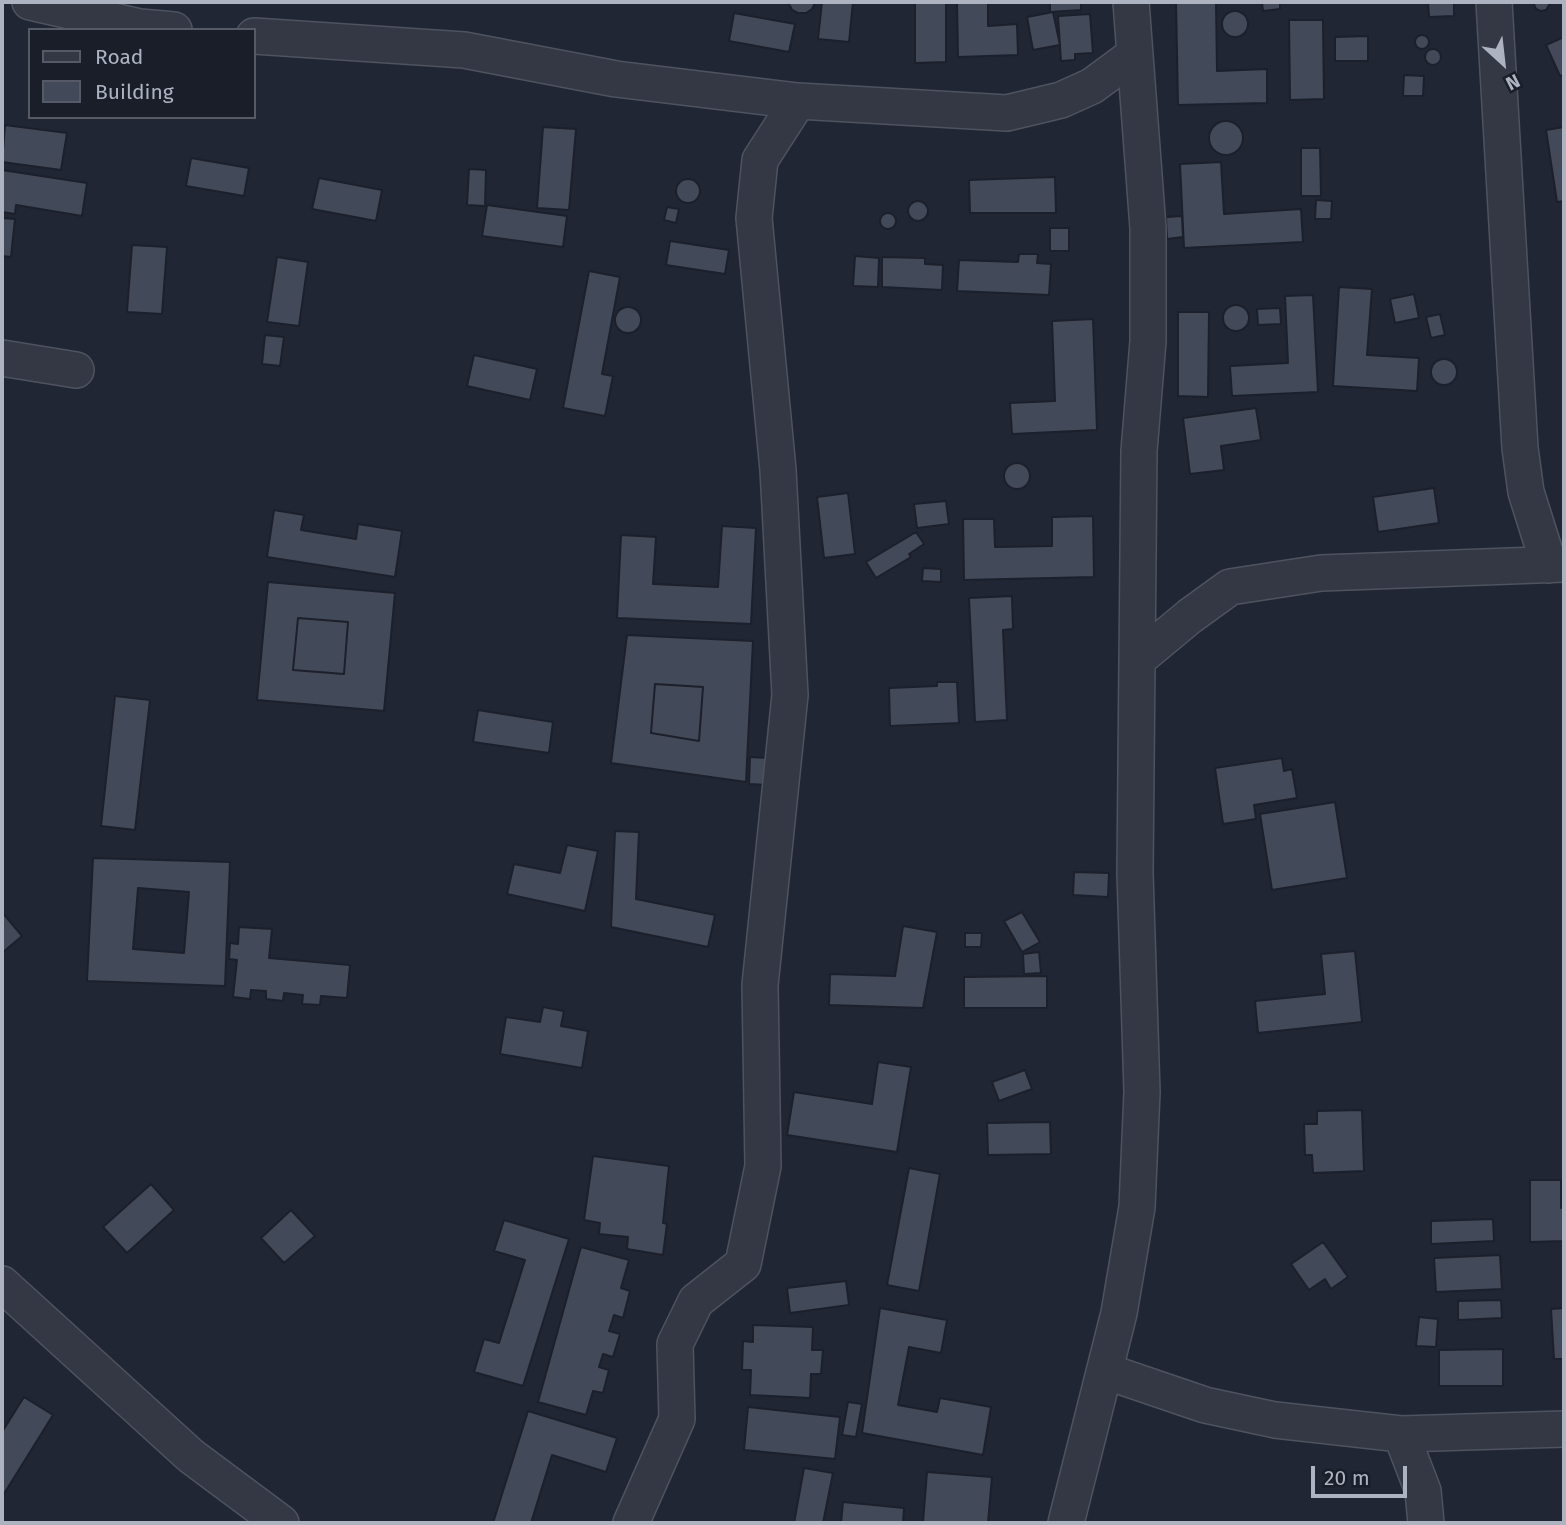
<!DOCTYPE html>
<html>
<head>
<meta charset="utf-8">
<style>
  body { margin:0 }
  #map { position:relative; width:1566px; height:1525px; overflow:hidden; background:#212634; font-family:"Fira Sans",sans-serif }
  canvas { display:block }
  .frame { position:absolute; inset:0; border:4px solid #aeb3c1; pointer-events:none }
  .legend { position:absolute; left:28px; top:28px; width:228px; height:91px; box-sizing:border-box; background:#191e29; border:2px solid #555a66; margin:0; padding:9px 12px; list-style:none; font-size:21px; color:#aeb3c1 }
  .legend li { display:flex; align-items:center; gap:14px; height:35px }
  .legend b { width:35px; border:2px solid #555a66 }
  .north { position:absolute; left:1468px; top:28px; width:70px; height:70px; -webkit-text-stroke:5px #191e29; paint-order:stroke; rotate:153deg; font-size:19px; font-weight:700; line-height:28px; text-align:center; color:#aeb3c1 }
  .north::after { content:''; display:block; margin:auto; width:24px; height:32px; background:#aeb3c1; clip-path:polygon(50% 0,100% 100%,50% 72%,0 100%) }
  .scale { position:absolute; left:1311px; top:1466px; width:96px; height:32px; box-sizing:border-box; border:4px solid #aeb3c1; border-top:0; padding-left:9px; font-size:21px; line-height:24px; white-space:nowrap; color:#aeb3c1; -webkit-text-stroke:5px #191e29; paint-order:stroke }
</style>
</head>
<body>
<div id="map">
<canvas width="1566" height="1525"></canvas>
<div class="frame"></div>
<ul class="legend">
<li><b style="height:9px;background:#343844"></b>Road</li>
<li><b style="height:19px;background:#424958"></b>Building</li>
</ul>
<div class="north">N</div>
<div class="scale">20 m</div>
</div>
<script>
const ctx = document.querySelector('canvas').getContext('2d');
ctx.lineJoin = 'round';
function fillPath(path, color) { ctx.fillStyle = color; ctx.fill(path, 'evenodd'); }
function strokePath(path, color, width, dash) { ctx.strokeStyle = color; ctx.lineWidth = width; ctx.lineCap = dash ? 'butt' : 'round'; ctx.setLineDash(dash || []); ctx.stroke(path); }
const building = new Path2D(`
  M788 2H815V3L812 9 806 13H798L792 10Z
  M822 2H853L849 42 818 39Z
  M915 2H946V62L915 63Z
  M957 2H988V26L1017 24 1018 55 958 57Z
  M1050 2H1081V10L1050 12Z
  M1176 2H1216L1217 71 1267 69V103L1178 105Z
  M1262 2H1280V9L1263 11Z
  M1428 2H1454V16L1429 17Z
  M1533 2H1551L1546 10 1541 11 1536 9Z
  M1222 24a13 13 0 1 1 26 0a13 13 0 1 1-26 0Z
  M1053 12 1060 45 1033 50 1027 17Z
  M734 13 795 24 789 52 729 41Z
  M1090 14 1093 53 1075 54V60L1061 61 1058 16Z
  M1289 20H1323L1324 99 1290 100Z
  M1415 42a7 7 0 1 1 14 0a7 7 0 1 1-14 0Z
  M1368 36V61H1335V37Z
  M1564 37V75L1560 76 1546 45Z
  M1425 57a8 8 0 1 1 16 0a8 8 0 1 1-16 0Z
  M1404 75 1424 76 1423 96H1403Z
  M1209 138a17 17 0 1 1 34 0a17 17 0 1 1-34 0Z
  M5 125 67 133 61 170 2 162Z
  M543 127 576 129 569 210 537 208Z
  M1564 127V201L1557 202 1546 130Z
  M1301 148H1320L1321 196H1301Z
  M191 158 249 168 244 196 186 186Z
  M1221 162 1224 214 1301 209 1303 242 1184 248 1180 164Z
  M469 169 486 170 485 206 467 205Z
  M2 170 87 183 82 216 16 205 15 214 2 212Z
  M1055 177 1056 213H970L969 180Z
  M319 178 382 190 376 221 312 209Z
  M676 191a12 12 0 1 1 24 0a12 12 0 1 1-24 0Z
  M1316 200 1332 201 1331 219H1315Z
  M908 211a10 10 0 1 1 20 0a10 10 0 1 1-20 0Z
  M487 205 567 216 563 247 482 236Z
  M667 207 679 209 676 223 664 220Z
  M880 221a8 8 0 1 1 16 0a8 8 0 1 1-16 0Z
  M1182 216 1183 237 1167 239 1166 217Z
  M2 218 15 219 11 257 2 256Z
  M1050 228H1069V251H1050Z
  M670 241 729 250 725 274 666 265Z
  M132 245 167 247 162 314 127 312Z
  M1019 254H1038L1037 263 1051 264 1049 295 957 291 959 260 1018 262Z
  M855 256 879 258 878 287 853 286Z
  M277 257 308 262 299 326 267 322Z
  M882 257 925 258V264L943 265 942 290 882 287Z
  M589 271 620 277 602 374 613 376 605 416 563 408Z
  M1339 287 1372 289 1367 355 1419 358 1417 391 1333 386Z
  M1414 294 1419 318 1395 323 1390 299Z
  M1313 295 1318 392 1232 396 1230 366 1288 363 1285 296Z
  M1223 318a13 13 0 1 1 26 0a13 13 0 1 1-26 0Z
  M615 320a13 13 0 1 1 26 0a13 13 0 1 1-26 0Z
  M1280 308 1281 324 1258 325 1257 309Z
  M1178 312H1209L1208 397 1178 396Z
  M1440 314 1445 335 1431 338 1426 317Z
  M1093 319 1097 430 1012 434 1010 403 1055 401 1052 321Z
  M265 335 284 337 280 366 262 364Z
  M474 355 537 369 530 400 467 386Z
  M1431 372a13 13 0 1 1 26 0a13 13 0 1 1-26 0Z
  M1256 408 1261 440 1221 446 1224 470 1190 474 1183 418Z
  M1004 476a13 13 0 1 1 26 0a13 13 0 1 1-26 0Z
  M1434 488 1439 523 1378 532 1373 497Z
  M848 493 855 554 824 558 817 497Z
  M946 501 949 524 917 528 914 504Z
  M274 510 304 515 301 530 356 539 358 524 402 531 395 577 267 557Z
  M1093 516 1094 577 964 580 963 519H994L995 547 1052 546V517Z
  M722 526 756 528 751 624 617 618 621 535 656 537 653 584 718 587Z
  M916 532 924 544 909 554 911 557 876 578 866 562Z
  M923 568 941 569V582L922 581Z
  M268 582 395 593 384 711 257 700ZM298 618 348 622 344 674 293 670Z
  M1012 596 1013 629 1003 630 1007 720 975 722 969 598Z
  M298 618 348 622 344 674 293 670Z
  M627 635 753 641 746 782 611 763ZM655 684 703 687 699 741 651 733Z
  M937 682H957L959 723 890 726 889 688 937 686Z
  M655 684 703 687 699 741 651 733Z
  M115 696 150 700 135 830 101 826Z
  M478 710 553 722 549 753 473 742Z
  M750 757 768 758 767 785 749 784Z
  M1282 758 1284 771 1292 769 1297 798 1254 805 1256 819 1223 824 1215 768Z
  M1335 802 1347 878 1272 890 1260 814Z
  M615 831 639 832 636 899 715 915 708 947 611 927Z
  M567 845 598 851 585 911 507 894 514 864 560 873Z
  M93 858 230 862 225 986 87 981ZM138 888 189 892 184 953 133 949Z
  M1074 872 1109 873 1108 897 1073 895Z
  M2 912 22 936 2 953Z
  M1022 912 1040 942 1022 952 1004 921Z
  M903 926 937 932 923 1008 829 1005 830 974 895 976Z
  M239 927 272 929 269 958 350 965 347 998 321 996 320 1005 302 1004 303 995 284 993 283 1001 266 999V991L251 990 250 999 233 997 237 960 229 959 230 943 238 944Z
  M965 933H982L981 947H965Z
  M1355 951 1362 1022 1258 1033 1255 1001 1325 994 1321 954Z
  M1039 952 1041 973 1024 974 1023 954Z
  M1047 976V1008H964V977Z
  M543 1007 564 1011 561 1026 588 1031 582 1068 500 1054 506 1017 540 1022Z
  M878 1062 911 1067 897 1152 787 1135 794 1092 872 1104Z
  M1025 1070 1032 1089 999 1101 992 1082Z
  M1362 1110 1364 1171 1313 1173 1312 1155H1305L1304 1124H1317V1111Z
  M1050 1122 1051 1154 988 1155 987 1123Z
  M593 1156 669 1166 663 1223 667 1224 663 1255 627 1249 628 1237 599 1234 600 1223 584 1220Z
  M909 1168 940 1174 919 1291 887 1285Z
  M1530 1180H1561V1208H1564V1241L1530 1242Z
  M151 1184 174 1210 127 1253 103 1227Z
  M291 1210 315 1236 284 1263 261 1238Z
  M1493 1219 1494 1241 1431 1244V1221Z
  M504 1220 569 1239 523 1386 474 1372 484 1339 499 1343 525 1260 494 1251Z
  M1323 1242 1348 1277 1331 1289 1325 1279 1309 1290 1291 1264Z
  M581 1247 629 1260 621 1288 630 1291 623 1318 614 1315 609 1331 620 1334 613 1357 603 1354 599 1367 609 1370 603 1393 593 1391 586 1415 538 1402Z
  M1500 1255 1502 1289 1436 1292 1434 1258Z
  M846 1281 849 1305 790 1313 787 1288Z
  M1501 1300 1502 1318 1458 1320V1301Z
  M880 1308 947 1320 941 1353 909 1347 898 1405 937 1412 940 1398 991 1407 983 1455 862 1433Z
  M1564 1308V1359H1554L1551 1309Z
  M1419 1317 1438 1319 1436 1347 1416 1346Z
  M753 1325 813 1327 812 1350H823L821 1374H811L810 1398 750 1395 751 1370H742L743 1341 753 1342Z
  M1503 1349V1386H1439V1350Z
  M24 1397 53 1415 2 1497V1432Z
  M848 1402 862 1404 856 1437 842 1435Z
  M748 1407 840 1417 835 1459 744 1450Z
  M528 1411 617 1438 606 1472 552 1455 531 1523H493Z
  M804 1468 833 1473 823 1523H794Z
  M927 1472 992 1477 988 1523 923 1522Z
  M843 1502 904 1508 903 1523H841Z`);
const minor = new Path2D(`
  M30 2 140 27 174 30
  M1494 2 1520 448 1526 492 1549 565
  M254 36 464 50 616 79 798 101 1007 113 1061 100 1092 86 1134 55
  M2 358 76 370
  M1137 660 1190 616 1230 587 1321 573 1564 564
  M2 1284 191 1456 281 1523
  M1105 1371 1205 1405 1275 1420 1401 1434 1564 1429
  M1401 1434 1423 1491 1426 1523
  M631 1523 677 1419 675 1344 696 1301 743 1264 763 1166 760 985 790 695 778 470 754 218 760 160 798 101
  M1066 1523 1119 1313 1137 1207 1142 1092 1135 873 1139 451 1148 341V228L1131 2`);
fillPath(building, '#424958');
strokePath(building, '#1b202b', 2);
strokePath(minor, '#4e535f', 38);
strokePath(minor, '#343844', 35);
</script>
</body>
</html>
